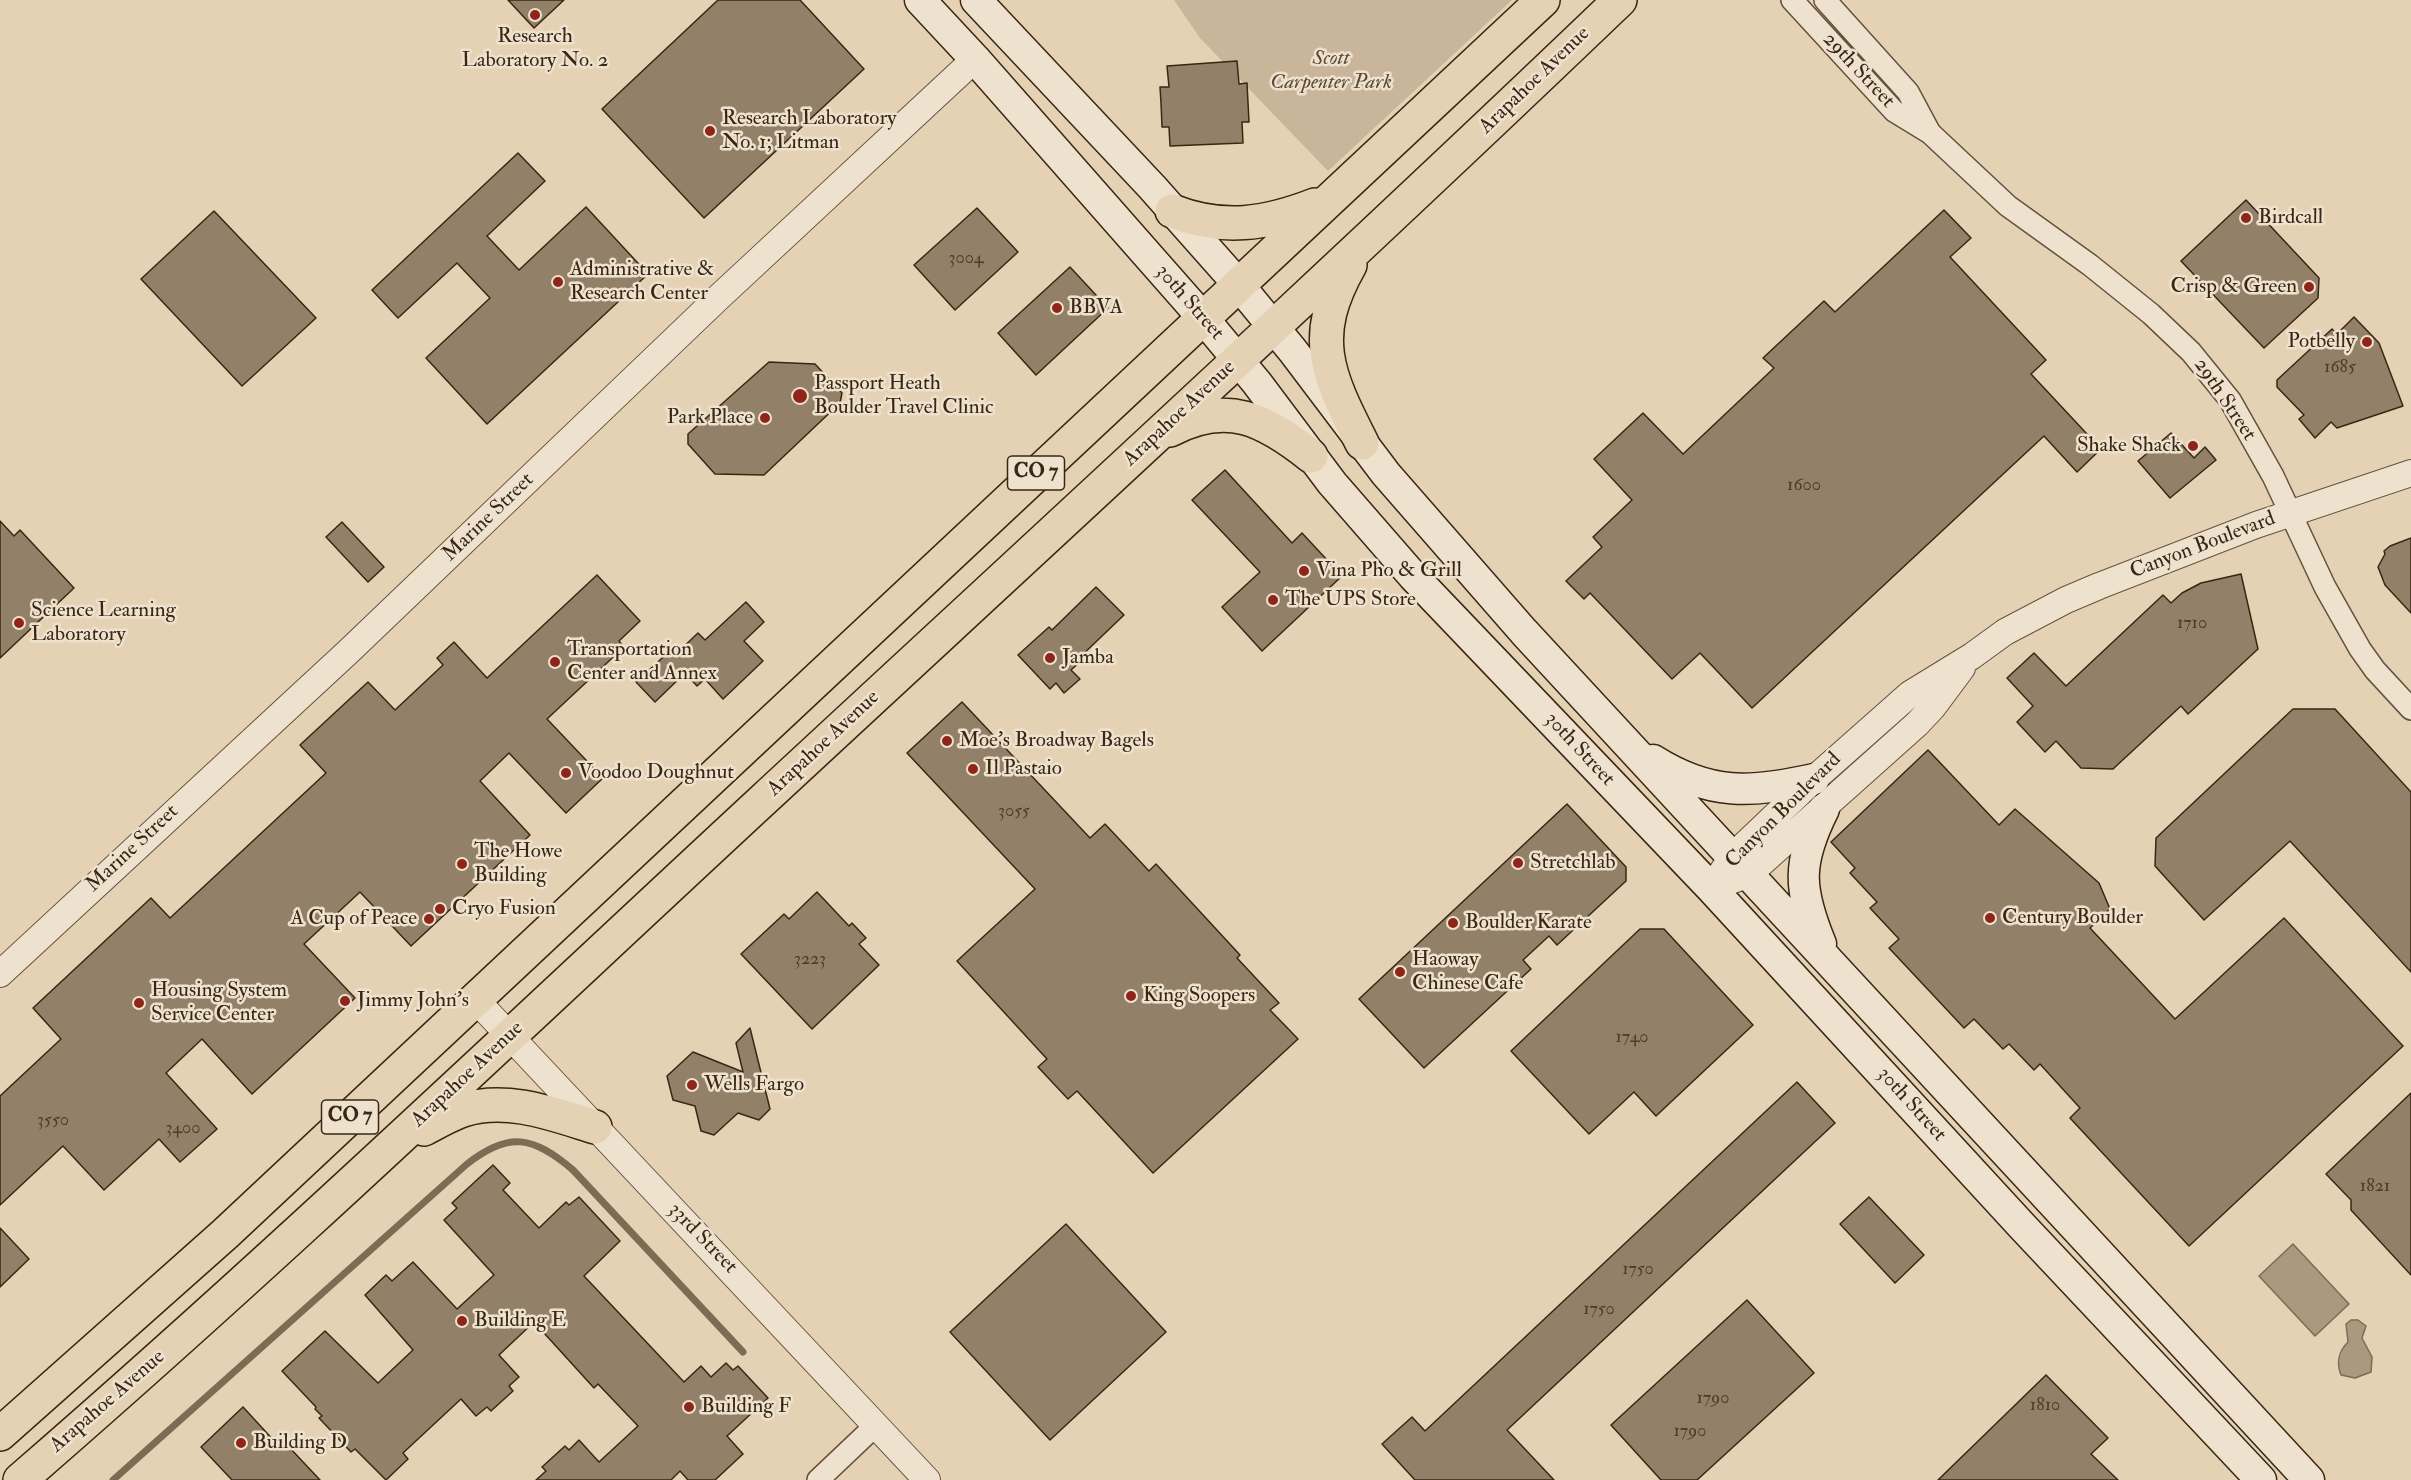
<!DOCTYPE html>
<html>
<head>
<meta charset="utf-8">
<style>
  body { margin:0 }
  canvas { display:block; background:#e5d2b5 }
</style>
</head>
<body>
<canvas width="2411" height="1480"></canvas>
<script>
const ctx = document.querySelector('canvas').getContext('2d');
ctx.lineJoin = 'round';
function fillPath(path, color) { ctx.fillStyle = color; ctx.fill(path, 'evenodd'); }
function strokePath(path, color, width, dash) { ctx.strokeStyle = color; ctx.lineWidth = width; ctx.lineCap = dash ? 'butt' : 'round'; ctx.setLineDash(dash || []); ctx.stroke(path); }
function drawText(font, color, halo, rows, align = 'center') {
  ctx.font = font + ' "IM FELL Double Pica",serif'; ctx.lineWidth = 5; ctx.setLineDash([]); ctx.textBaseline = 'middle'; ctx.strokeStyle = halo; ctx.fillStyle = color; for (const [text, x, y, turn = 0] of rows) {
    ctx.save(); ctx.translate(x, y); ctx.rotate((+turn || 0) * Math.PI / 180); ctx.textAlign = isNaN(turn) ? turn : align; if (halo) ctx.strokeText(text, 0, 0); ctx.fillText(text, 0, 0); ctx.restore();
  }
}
const green = new Path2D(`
  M1174 0H1512L1328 171 1200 38Z`);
const water = new Path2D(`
  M2293 1244 2349 1304 2315 1336 2259 1276Z
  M2351 1320H2358L2366 1326 2362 1338 2372 1357 2371 1372 2355 1378 2341 1375C2336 1362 2338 1352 2348 1342L2346 1324Z`);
const stream = new Path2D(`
  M113 1480 467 1164C509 1131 533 1136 573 1170L743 1352`);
const building = new Path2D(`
  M508 0H564L534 28Z
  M718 0H800L864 69 704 218 602 109Z
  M1237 61 1239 84 1247 83 1249 122H1242L1243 143 1170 146 1169 127H1162L1161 103 1160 87H1169L1167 66Z
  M518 153 545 181 487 236 519 270 586 207 648 274 487 424 426 358 490 298 457 263 398 318 372 290Z
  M2246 200 2319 278 2318 298 2264 348 2181 261Z
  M977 208 1018 252 955 310 914 265Z
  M1944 210 1971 238 1950 257 2046 360 2031 374 2101 449 2077 472 2044 436 1752 708 1700 653 1672 679 1590 593 1584 599 1566 581 1602 547 1593 537 1632 500 1594 459 1643 413 1683 454 1774 368 1763 358 1824 301 1835 312Z
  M214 211 316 318 242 386 141 279Z
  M1070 267 1108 308 1036 375 998 333Z
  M2354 317 2379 343 2403 406 2337 428 2331 422 2315 438 2299 419 2304 415 2277 387V380L2332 329 2337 334Z
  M769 362 815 364 842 393 840 403 764 475 715 474 688 444V434Z
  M2171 433 2194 458 2205 447 2216 460 2170 498 2138 461Z
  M1225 470 1292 543 1302 533 1342 576 1262 651 1222 607 1260 572 1192 500Z
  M0 521 14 536 20 530 74 588 0 658Z
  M342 522 384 567 368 582 326 537Z
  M2411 538V613L2385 585 2378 567 2385 554 2384 551 2390 546Z
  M2241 574 2258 649 2188 714 2181 706 2113 769 2081 768 2056 741 2045 752 2017 722 2033 706 2007 678 2034 653 2066 686 2163 595 2171 603 2182 593 2201 583Z
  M597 575 640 621 619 641 624 647 547 719 603 778 566 813 509 753 480 781 530 835 411 946 360 892 304 944 355 998 252 1094 202 1039 166 1073 217 1129 180 1162 159 1139 104 1190 63 1146 0 1205V1096L61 1039 33 1008 151 898 170 918 326 773 300 745 368 682 395 710 443 665 437 658 454 642 487 678Z
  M1096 587 1124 615 1078 659 1081 661 1071 670 1080 679 1064 693 1056 683 1050 689 1018 655 1049 627 1052 630Z
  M746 602 764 622 744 641 763 661 723 699 705 679 697 686 685 673 655 702 636 682 673 648 677 653 698 633 705 640Z
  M962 702 1090 838 1105 824 1149 871 1156 864 1240 955 1237 958 1279 1003 1270 1010 1298 1039 1153 1173 1077 1091 1068 1099 1038 1067 1047 1059 957 961 1035 889 907 753Z
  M2293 709H2335L2411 792V972L2290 841 2204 920 2155 866 2156 838Z
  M1928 750 1999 825 2015 809 2099 883 2110 909 2090 928 2175 1019 2284 918 2403 1046 2189 1246 2070 1118 2080 1108 2040 1064 2034 1070 2009 1044 2003 1049 1974 1019 1964 1028 1889 948 1899 939 1870 908 1877 902 1850 873 1855 868 1831 842Z
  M1567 804 1626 867V881L1557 945 1549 936 1523 960 1531 969 1424 1068 1359 999Z
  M817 892 849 926 852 923 866 938 859 944 879 965 812 1029 741 954 784 914 789 919Z
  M1640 929H1664L1753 1025 1656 1116 1634 1092 1589 1134 1511 1051Z
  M750 1028 770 1109 759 1120 738 1113 714 1135 701 1131 695 1106 673 1100 667 1076 693 1052 743 1072 736 1043Z
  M1797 1082 1835 1123 1507 1430 1554 1480H1415L1382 1444 1412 1417 1425 1431Z
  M2411 1093V1275L2351 1210V1200L2326 1174Z
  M493 1165 510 1183 503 1190 539 1228 566 1202 569 1205 579 1197 620 1241 584 1276 684 1382 701 1366 711 1377 726 1363 733 1370 738 1366 768 1398 727 1436 743 1454 715 1480H688L680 1471 671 1480H536L546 1471 542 1467 565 1446 569 1450 579 1440 599 1462 638 1426 598 1384 594 1388 534 1322 499 1355 519 1377 509 1386 513 1391 491 1411 487 1407 476 1416 461 1399 403 1453 408 1459 386 1480 355 1449 351 1452 319 1418 322 1416 315 1409 316 1407 282 1371 325 1331 378 1383 413 1350 365 1295 386 1275 392 1281 413 1262 457 1309 494 1275 444 1220 457 1208 452 1203Z
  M1869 1197 1924 1255 1895 1283 1840 1224Z
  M1066 1224 1166 1332 1050 1440 950 1332Z
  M0 1228 29 1259 0 1287Z
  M1747 1300 1814 1373 1697 1480H1661L1611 1425Z
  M2046 1375 2108 1438 2091 1454 2118 1480H1938Z
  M243 1407 277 1444 279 1442 286 1449 289 1447 320 1480H232L201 1447Z`);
const minor = new Path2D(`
  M1792 0 1894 111 1930 133 2008 206 2090 265 2151 314 2191 352 2230 400 2273 476 2325 587 2360 649 2375 670 2411 709
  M1825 0 1908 92 1930 133
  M818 1480 876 1425`);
const tertiary = new Path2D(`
  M1730 881 1749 874 1917 724 1933 707 1962 668
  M1711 888 1733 856 1814 779 1910 694 1972 656 2005 632 2066 600 2099 586 2256 525 2411 473
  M0 974 348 652 718 298 975 59
  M475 999 927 1480`);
const secondary = new Path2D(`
  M920 0 975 59 1203 318 1257 383 1332 483 1413 576 1711 888 2022 1226 2261 1480
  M976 0 1152 187 1238 284 1293 351 1386 474 1524 632 2309 1480
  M1653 760C1710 796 1751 793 1814 779
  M1821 944C1798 888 1797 863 1824 809`);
const primary = new Path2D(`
  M1172 211C1223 231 1266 224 1315 205
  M1350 265C1309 337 1327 374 1362 443
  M1170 430C1227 400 1264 419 1311 456
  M424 1129C437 1122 449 1115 463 1110 507 1096 553 1114 595 1127
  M0 1434 225 1234 1543 0
  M20 1480C274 1260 517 1028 763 800 1050 534 1338 270 1620 0`);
const markers = [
  [535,15,6,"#8f2418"],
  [710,131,6,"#8f2418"],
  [2246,218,6,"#8f2418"],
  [558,282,6,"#8f2418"],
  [2309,287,6,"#8f2418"],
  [1057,308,6,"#8f2418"],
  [2367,342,6,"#8f2418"],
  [800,396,8,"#8f2418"],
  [765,418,6,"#8f2418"],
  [2193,446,6,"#8f2418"],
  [1304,571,6,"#8f2418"],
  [1273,600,6,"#8f2418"],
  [19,623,6,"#8f2418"],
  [1050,658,6,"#8f2418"],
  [555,662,6,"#8f2418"],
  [947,741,6,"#8f2418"],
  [973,769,6,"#8f2418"],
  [566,773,6,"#8f2418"],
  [1518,863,6,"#8f2418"],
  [462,864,6,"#8f2418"],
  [440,909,6,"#8f2418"],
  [1990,918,6,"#8f2418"],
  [429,919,6,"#8f2418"],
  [1453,923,6,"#8f2418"],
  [1400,972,6,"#8f2418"],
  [1131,996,6,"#8f2418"],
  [345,1001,6,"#8f2418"],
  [139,1003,6,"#8f2418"],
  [692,1085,6,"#8f2418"],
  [462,1321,6,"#8f2418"],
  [689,1407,6,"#8f2418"],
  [241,1443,6,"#8f2418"]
];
const numberNames = [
  ["3004",966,259],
  ["1685",2340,368],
  ["1600",1804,486],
  ["1710",2192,624],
  ["3055",1014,812],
  ["3223",810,960],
  ["1740",1632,1038],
  ["3550",53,1121],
  ["3400",183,1129],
  ["1821",2375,1187],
  ["1750",1638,1270],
  ["1750",1599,1310],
  ["1790",1713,1399],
  ["1810",2045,1406],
  ["1790",1690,1432]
];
const shields = [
  [1036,473,57],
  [350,1117,57]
];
const shieldNames = [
  ["CO 7",1036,473],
  ["CO 7",350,1117]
];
const poiNames = [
  ["Research",535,37,"center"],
  ["Laboratory No. 2",535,61,"center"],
  ["Research Laboratory",722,119],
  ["No. 1; Litman",722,143],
  ["Birdcall",2258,218],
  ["Administrative &",570,270],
  ["Research Center",570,294],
  ["Crisp & Green",2297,287,"right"],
  ["BBVA",1069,308],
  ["Potbelly",2355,342,"right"],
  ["Passport Heath",814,384],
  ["Boulder Travel Clinic",814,408],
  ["Park Place",753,418,"right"],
  ["Shake Shack",2181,446,"right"],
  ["Vina Pho & Grill",1316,571],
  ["The UPS Store",1285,600],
  ["Science Learning",31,611],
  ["Laboratory",31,635],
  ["Transportation",567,650],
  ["Center and Annex",567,674],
  ["Jamba",1062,658],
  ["Moe's Broadway Bagels",959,741],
  ["Il Pastaio",985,769],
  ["Voodoo Doughnut",578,773],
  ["The Howe",474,852],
  ["Building",474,876],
  ["Stretchlab",1530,863],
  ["Cryo Fusion",452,909],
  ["Century Boulder",2002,918],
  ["A Cup of Peace",417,919,"right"],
  ["Boulder Karate",1465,923],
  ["Haoway",1412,960],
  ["Chinese Cafe",1412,984],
  ["Housing System",151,991],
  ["Service Center",151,1015],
  ["King Soopers",1143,996],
  ["Jimmy John's",357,1001],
  ["Wells Fargo",704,1085],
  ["Building E",474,1321],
  ["Building F",701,1407],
  ["Building D",253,1443]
];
const parkNames = [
  ["Scott",1331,59],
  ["Carpenter Park",1331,83]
];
const streetNames = [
  ["29th Street",1858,71,47],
  ["Arapahoe Avenue",1535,81,-44],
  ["30th Street",1189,303,49],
  ["29th Street",2224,400,56],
  ["Arapahoe Avenue",1180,414,-43],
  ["Marine Street",489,518,-44],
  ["Canyon Boulevard",2203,546,-21],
  ["Arapahoe Avenue",824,744,-43],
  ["30th Street",1579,750,47],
  ["Canyon Boulevard",1784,811,-45],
  ["Marine Street",133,849,-43],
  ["Arapahoe Avenue",468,1075,-43],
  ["30th Street",1911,1105,48],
  ["33rd Street",702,1239,46],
  ["Arapahoe Avenue",108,1402,-41]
];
fillPath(green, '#c8b59a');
fillPath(water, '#ab987e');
strokePath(water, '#7d6b54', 1.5);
strokePath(stream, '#7d6b54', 7);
fillPath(building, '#928068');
strokePath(building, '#392714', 1.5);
strokePath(minor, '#64523c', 24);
strokePath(tertiary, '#64523c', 28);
strokePath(secondary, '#392714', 33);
strokePath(primary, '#392714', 36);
strokePath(minor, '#eee2cf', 21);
strokePath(tertiary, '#eee2cf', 26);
strokePath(secondary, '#eee2cf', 30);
strokePath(primary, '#e5d2b5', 33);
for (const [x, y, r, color] of markers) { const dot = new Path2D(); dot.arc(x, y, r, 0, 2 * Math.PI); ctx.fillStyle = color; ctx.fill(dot); strokePath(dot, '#eee2cf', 2); }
drawText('18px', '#4f3d29', null, numberNames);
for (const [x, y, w] of shields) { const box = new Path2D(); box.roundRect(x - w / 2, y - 17, w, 34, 4.5); ctx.fillStyle = '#eee2cf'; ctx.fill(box); strokePath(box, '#392714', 1.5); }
drawText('bold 20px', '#392714', null, shieldNames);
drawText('21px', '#392714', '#eee2cf', poiNames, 'left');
drawText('italic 21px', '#5d4a36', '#eee2cf', parkNames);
drawText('21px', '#392714', '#eee2cf', streetNames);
</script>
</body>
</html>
